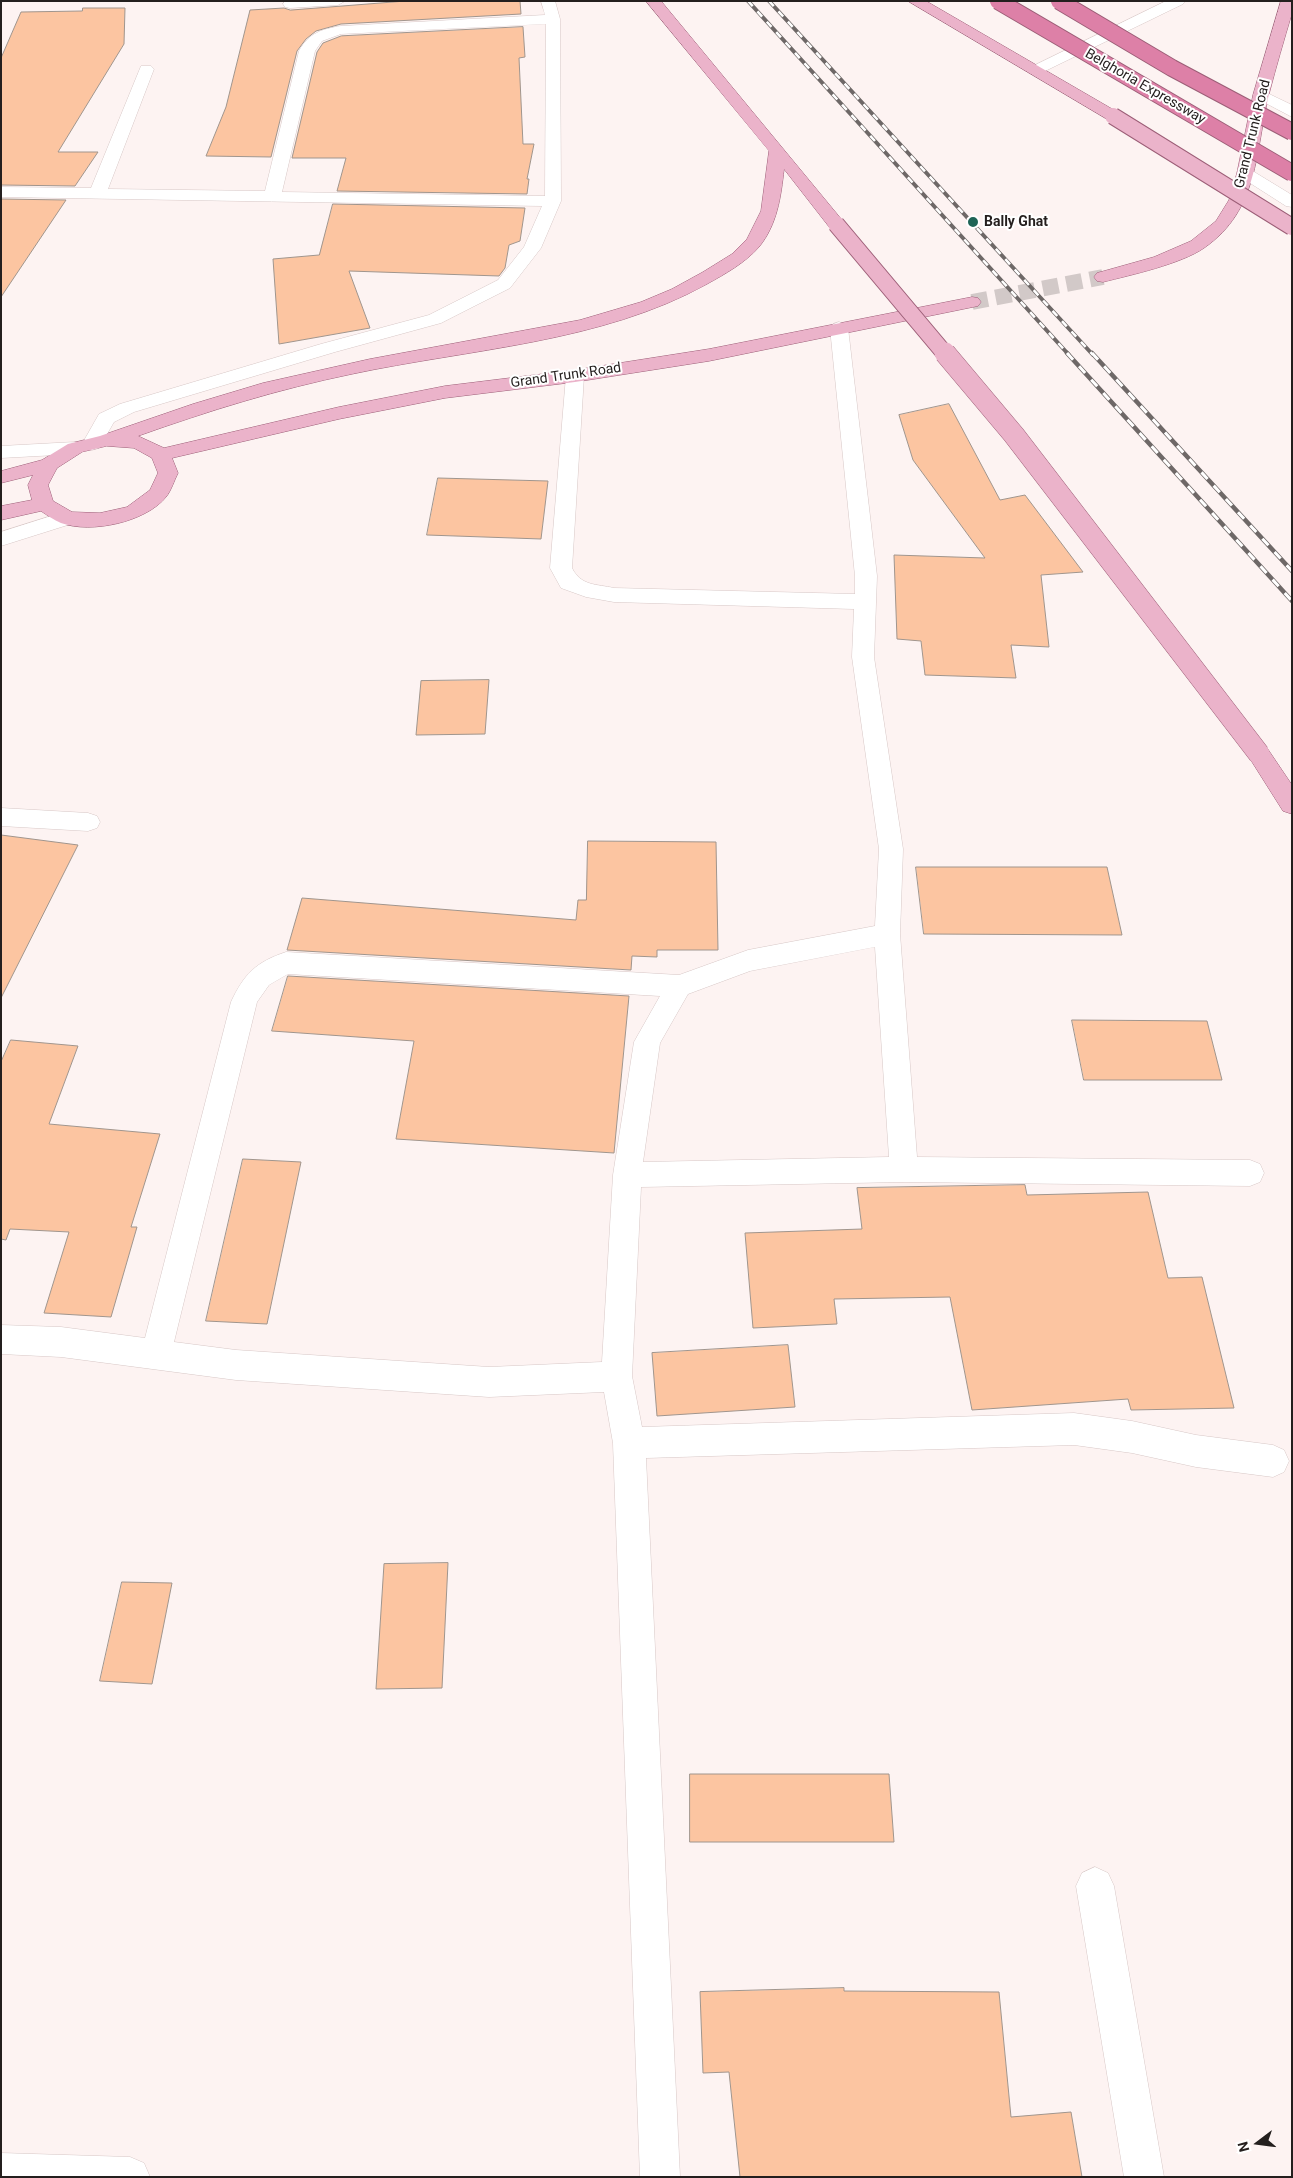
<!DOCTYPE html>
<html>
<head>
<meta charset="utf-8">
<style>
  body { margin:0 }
  #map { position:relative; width:1293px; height:2178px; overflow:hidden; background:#fdf3f2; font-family:Roboto,sans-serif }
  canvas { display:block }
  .frame { position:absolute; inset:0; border:2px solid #241f1e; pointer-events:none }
  .north { position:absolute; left:1233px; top:2118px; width:50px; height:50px; -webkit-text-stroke:4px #fff; paint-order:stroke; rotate:255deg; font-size:14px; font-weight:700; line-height:20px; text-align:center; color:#241f1e }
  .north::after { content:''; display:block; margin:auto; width:18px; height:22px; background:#241f1e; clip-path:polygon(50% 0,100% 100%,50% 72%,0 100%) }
</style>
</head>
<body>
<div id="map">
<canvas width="1293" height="2178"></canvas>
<div class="frame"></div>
<div class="north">N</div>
</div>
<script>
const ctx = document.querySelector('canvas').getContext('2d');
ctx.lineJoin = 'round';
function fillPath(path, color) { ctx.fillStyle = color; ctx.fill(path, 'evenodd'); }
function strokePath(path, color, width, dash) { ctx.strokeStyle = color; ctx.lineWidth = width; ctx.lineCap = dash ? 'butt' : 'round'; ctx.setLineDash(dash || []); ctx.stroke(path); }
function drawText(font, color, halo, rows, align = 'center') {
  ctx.font = font + ' Roboto,sans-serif'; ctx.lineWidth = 4; ctx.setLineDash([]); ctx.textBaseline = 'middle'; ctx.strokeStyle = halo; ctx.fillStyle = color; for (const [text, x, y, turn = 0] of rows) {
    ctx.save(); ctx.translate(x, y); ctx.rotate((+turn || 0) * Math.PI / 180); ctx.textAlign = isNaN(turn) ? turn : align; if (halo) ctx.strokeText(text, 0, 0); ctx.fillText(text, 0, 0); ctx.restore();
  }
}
const building = new Path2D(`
  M406 1H520L521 14 341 24 316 31 306 39 297 51 271 157 206 156 226 107 250 10 284 8 290 10Z
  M83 8H125L124 44 58 152H98L75 186 1 185V58L21 12 82 11Z
  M523 27 525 57 519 58 523 144H534L527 179H529L527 194 337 191 346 158H292L317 52 323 43 341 36Z
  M1 199 66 200 1 297Z
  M333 204 525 208 520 241 509 245 505 268 499 276 349 271 370 328 279 344 273 259 319 255Z
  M949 404 1000 500 1025 495 1083 572 1041 575 1049 647 1011 645 1016 678 925 675 921 641 897 639 894 555 985 558 913 460 899 415Z
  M438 478 548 481 541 539 427 535Z
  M489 680 485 734 416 735 421 681Z
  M1 835 78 845 1 998Z
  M588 841 716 842 718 950H657V957L632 956 631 970 287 950 302 898 576 920 578 900H586Z
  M916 867H1107L1122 935 924 934Z
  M288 976 629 996 614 1153 396 1139 414 1041 272 1031Z
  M1072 1020 1207 1021 1222 1080H1084Z
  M11 1040 78 1046 49 1124 160 1134 131 1227H137L111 1317 44 1313 69 1232 10 1229 6 1240 1 1239V1062Z
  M243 1159 301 1162 267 1324 206 1321Z
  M1025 1185 1027 1195 1148 1192 1168 1278 1202 1277 1234 1408 1131 1410 1128 1399 972 1410 950 1297 834 1299 837 1324 753 1328 745 1233 862 1229 857 1188Z
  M788 1345 795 1407 657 1416 652 1353Z
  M448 1563 442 1688 376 1689 384 1564Z
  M122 1582 172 1583 152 1684 100 1681Z
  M690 1774H889L894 1842H690Z
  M844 1988V1991L999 1992 1011 2117 1071 2112 1082 2177H740L729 2072 703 2073 700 1992Z`);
const primaryTunnel = new Path2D(`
  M972 302 1103 277`);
const street = new Path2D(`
  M285 1H345L338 5 290 8 285 7 283 4Z
  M541 1H555L560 19 561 201 541 248 510 288 441 323 335 352 134 412 114 422 99 448 92 450 85 448 82 452 75 454 1 458V446L75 442 82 444 99 414 120 404 321 344 429 315 498 280 524 247 542 206 1 197V187L91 188 141 66H151L154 69 108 189 265 191 299 51C309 33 322 29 341 26L545 15ZM546 24 545 196 282 192 315 51 322 41 341 34Z
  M1166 1H1185L1183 4 1041 73H1031L1028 70 1031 67Z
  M1261 90 1292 105V117L1256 98 1253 95 1256 92Z
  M1245 168 1251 170 1292 195V207L1286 206 1239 176 1237 173 1239 170Z
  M839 322 845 324 848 328 877 576 874 657 903 849 900 934 917 1157 1250 1160 1260 1164 1264 1173 1260 1182 1250 1186 904 1182 641 1187 632 1376 642 1427 1074 1413 1132 1421 1196 1435 1273 1445 1284 1450 1289 1461 1284 1472 1273 1477 1196 1467 1132 1453 1074 1445 646 1458 680 2177H640L613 1443 604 1392 489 1397 236 1380 61 1357 1 1354V1325L61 1327 145 1338 231 1002C244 974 256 962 286 952L679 975 748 950 875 926 879 849 852 657 854 609 614 602 586 597 561 588 550 568 566 376 568 372 575 370 582 372 584 376 572 568C581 586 596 584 614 588L855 594V576L830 328 833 324ZM875 947 889 1157 643 1162 660 1043 688 994 750 971ZM288 974 660 996 634 1042 613 1175 602 1362 489 1367 236 1350 174 1342 257 1002 269 985Z
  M67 511 74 513 77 518 74 523 1 546V532Z
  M1 808 88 813 97 816 100 822 97 828 88 831 1 826Z
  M1095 1867 1108 1873 1114 1886 1164 2177H1124L1076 1886 1082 1873Z
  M1 2153 130 2157 144 2163 150 2177H1Z`);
const primary = new Path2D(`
  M646 1H661L842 220 845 224 842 228H830L784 169C781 197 777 225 759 247 745 263 725 274 707 284 601 343 469 349 352 374 279 389 208 411 138 436L164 448 339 407 445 386 575 370 709 349 972 297 978 298 981 302 978 306 709 361 575 382 445 398 339 419 172 458 178 473C174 481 171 491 166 497 146 522 91 534 61 523 54 520 47 515 41 511L1 520V506L32 500 28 485 33 475 1 483V471L42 460 68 444 100 436 193 404 263 383 370 359 580 320 641 302 672 289 703 272 732 254 747 239 761 211 769 151ZM107 446 134 448 152 458 158 473 150 490 127 507 100 513 72 512 53 501 48 485 57 468 82 452Z
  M908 1H926L1119 113 1121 116 1119 119H1107Z
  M1281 1H1292V13C1284 40 1276 67 1269 94 1255 152 1259 210 1204 248 1181 264 1131 275 1103 282L1097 281 1094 277 1097 273 1154 257 1191 241 1216 221 1229 200 1237 173 1253 95Z
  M1259 745 1267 748 1292 785V814L1283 811 1247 754 1251 748Z`);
const railFar1 = new Path2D(`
  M748 1 1069 355
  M769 1 1093 355`);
const rail = new Path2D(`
  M1067 353 1292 601
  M1092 353 1292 571`);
const primaryBridgeFar1 = new Path2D(`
  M1113 116 1292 227
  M836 224 946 355`);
const primaryBridge = new Path2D(`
  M945 353 1014 435 1259 754`);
const highwayBridge = new Path2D(`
  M998 1 1292 173
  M1059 1 1172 68 1292 132`);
const markers = [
  [973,222,6,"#1e6456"]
];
const farStreetnames = [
  ["Belghoria Expressway",1145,87,30],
  ["Grand Trunk Road",1253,134,-76],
  ["Grand Trunk Road",566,376,-8]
];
const farPoinames = [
  ["Bally Ghat",984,222]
];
fillPath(building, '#fcc5a1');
strokePath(building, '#a0958d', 1);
strokePath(primaryTunnel, '#d2c9c8', 16, [16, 8]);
strokePath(street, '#d7c7c6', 1);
strokePath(primary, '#9c5e77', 1);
fillPath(street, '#fff');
fillPath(primary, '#ebb3ca');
strokePath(railFar1, '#6e6867', 4);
strokePath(rail, '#6e6867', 4.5);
strokePath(railFar1, '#fff', 2.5, [7]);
strokePath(rail, '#fff', 3, [9]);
strokePath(primaryBridgeFar1, '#9c5e77', 18, []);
strokePath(primaryBridge, '#9c5e77', 22, []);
strokePath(highwayBridge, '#9c5e77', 18, []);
strokePath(primaryBridgeFar1, '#ebb3ca', 16);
strokePath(primaryBridge, '#ebb3ca', 21);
strokePath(highwayBridge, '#dd80a7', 16);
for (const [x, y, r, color] of markers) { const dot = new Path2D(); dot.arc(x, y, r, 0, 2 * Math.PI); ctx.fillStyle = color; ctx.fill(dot); strokePath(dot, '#fff', 2); }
drawText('14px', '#241f1e', '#fff', farStreetnames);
drawText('bold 14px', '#241f1e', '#fff', farPoinames, 'left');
</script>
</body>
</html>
